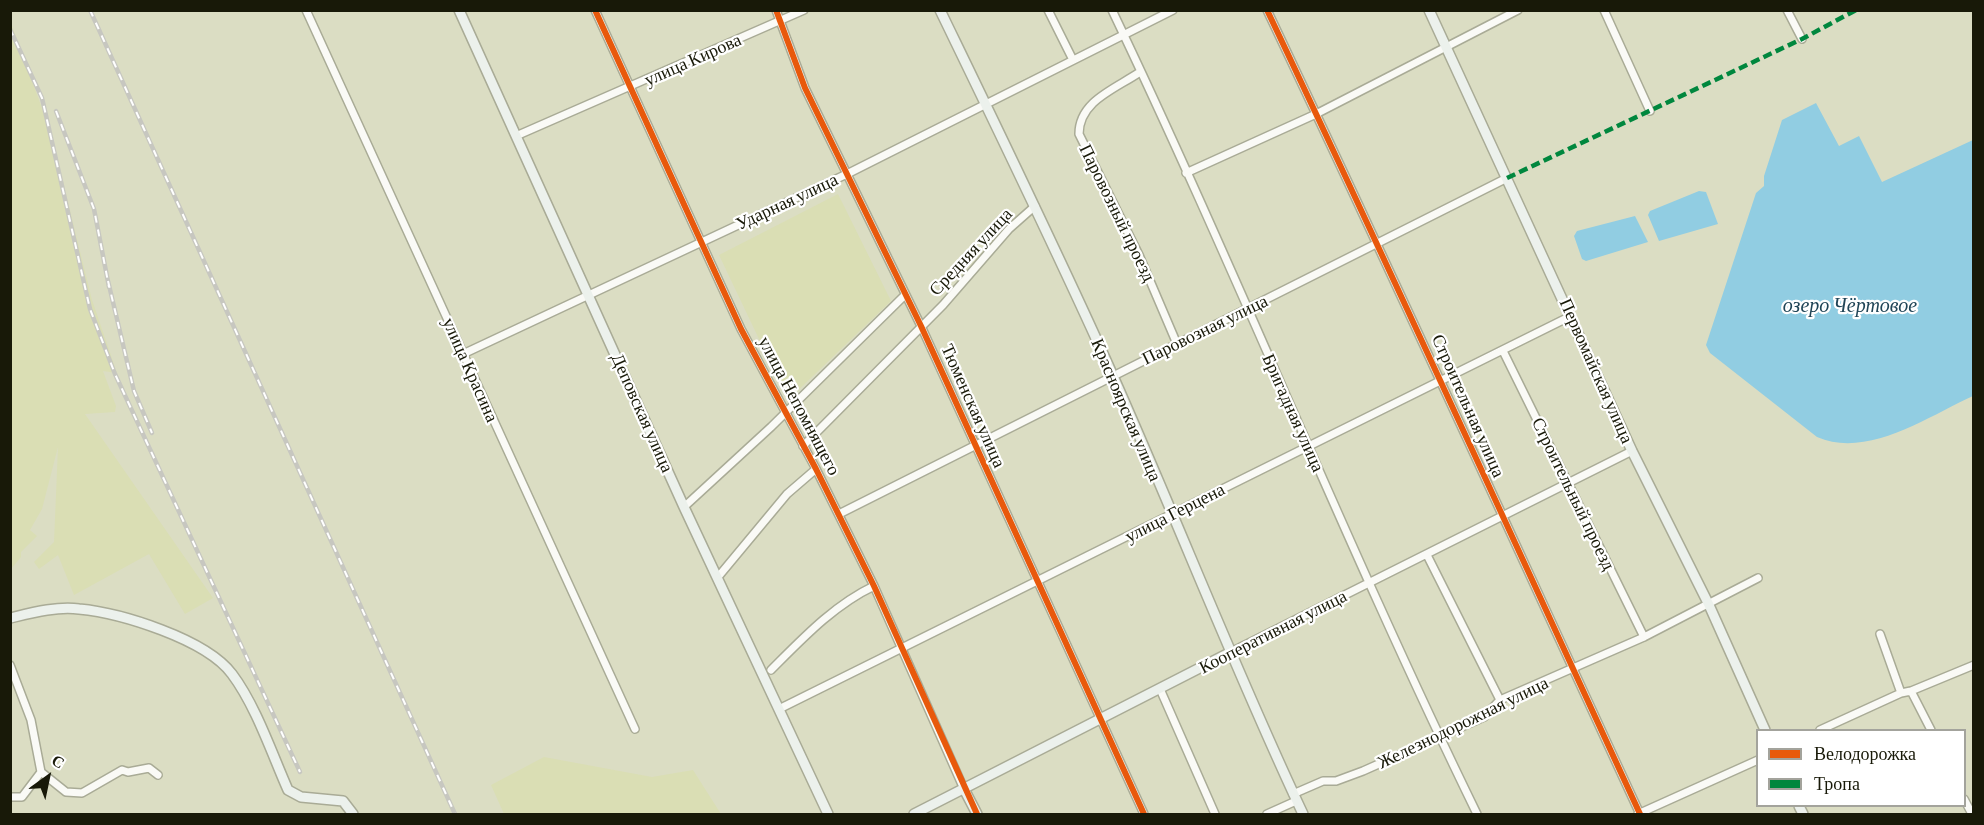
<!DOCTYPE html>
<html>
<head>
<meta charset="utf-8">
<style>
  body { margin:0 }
  #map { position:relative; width:1984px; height:825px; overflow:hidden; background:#dbddc3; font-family:"Crimson Pro",serif }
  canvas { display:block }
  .frame { position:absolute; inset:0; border:12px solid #181908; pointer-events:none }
  .legend { position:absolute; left:1756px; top:729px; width:210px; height:78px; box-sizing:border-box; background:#fff; border:2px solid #a3a39c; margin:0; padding:8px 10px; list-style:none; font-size:18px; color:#181908 }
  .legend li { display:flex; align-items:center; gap:12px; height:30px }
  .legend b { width:30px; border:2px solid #a3a39c }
  .north { position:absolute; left:18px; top:747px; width:60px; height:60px; -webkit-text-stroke:4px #fff; paint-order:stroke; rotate:33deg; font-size:16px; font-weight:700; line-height:24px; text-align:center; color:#181908 }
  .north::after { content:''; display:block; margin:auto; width:21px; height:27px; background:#181908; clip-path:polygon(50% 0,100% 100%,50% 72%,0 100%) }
</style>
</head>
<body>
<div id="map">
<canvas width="1984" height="825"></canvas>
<div class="frame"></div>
<ul class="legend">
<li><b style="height:8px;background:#e8590c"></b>Велодорожка</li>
<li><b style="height:8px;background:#00873e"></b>Тропа</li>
</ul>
<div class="north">С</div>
</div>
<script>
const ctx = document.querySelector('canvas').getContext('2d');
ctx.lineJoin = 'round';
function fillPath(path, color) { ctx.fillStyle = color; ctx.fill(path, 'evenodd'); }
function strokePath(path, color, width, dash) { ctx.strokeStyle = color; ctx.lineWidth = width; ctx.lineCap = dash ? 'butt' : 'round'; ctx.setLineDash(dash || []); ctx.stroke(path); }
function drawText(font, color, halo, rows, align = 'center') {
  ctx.font = font + ' "Crimson Pro",serif'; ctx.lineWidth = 4.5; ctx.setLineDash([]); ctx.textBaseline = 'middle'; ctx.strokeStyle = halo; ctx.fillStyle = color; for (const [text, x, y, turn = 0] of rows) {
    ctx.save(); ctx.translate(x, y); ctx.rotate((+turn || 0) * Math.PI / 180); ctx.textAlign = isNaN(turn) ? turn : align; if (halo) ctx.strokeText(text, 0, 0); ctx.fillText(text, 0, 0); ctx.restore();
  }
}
const built = new Path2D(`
  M11 23 51 133 92 300 117 373 103 371 116 406 115 412 85 414 213 598 185 614 149 554 74 595 58 555 39 569 34 562 54 542 58 447 42 509 30 530 37 536 21 552V557L11 569Z
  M838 194 891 301 788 400 719 255Z
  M544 757 652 777 693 770 721 814H504L491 785Z`);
const water = new Path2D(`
  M1816 103 1839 146 1859 136 1882 182 1973 140V396C1927 417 1867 459 1817 437L1710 353 1706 345 1756 193 1764 186V176L1782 120Z
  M1699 191 1706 192 1718 224 1659 241 1648 215 1650 211Z
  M1635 216 1648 242 1586 261 1582 259 1574 236 1577 231Z`);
const street = new Path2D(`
  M306 10 635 729
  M595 10 741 329 816 469 874 586 964 789
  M776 10 805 88 921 326 1144 814
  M1048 10 1073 60
  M1112 10C1239 276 1348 550 1477 814
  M1267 10C1394 277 1516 546 1640 814
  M1604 10 1650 111
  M1787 10 1802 39
  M1140 72C1115 89 1079 101 1079 134L1139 255 1177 344
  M516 136 804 10
  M1186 173 1316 114 1518 10
  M1503 351 1644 637
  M463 354 849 173 1173 10
  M803 446 943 305 1009 229 1035 206
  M684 507 771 427 905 295
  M839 514 1507 178
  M1427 555 1500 700
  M718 577 787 494 816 469
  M1880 634 1901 693
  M1229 653 1632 451
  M10 665 31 720 41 772 22 797H10
  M771 670C803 638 834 605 874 586
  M1160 689 1215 814
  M1911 691 1931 730
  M779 709 1571 316
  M1820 730 1901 693 1911 691 1974 665
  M41 772 66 792 82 793 122 770 128 772 149 768 158 775
  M1293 794 1323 781H1336L1363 771 1484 717 1500 700 1644 637 1758 578
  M1964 799 1972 814
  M1267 814 1296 801
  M1638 814 1758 760`);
const secondary = new Path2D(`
  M459 10 684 507 828 814
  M940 10C999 132 1058 253 1113 376 1178 522 1235 670 1303 814
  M1429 10 1632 451 1709 605 1765 730
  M10 618C31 613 57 606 79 609 121 613 206 639 232 674 256 706 272 754 288 790L301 797 343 801 353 814
  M964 789 977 814
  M1799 806 1803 814
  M914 814 1229 653`);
const rail = new Path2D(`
  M90 10 455 814
  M10 29 42 98 90 309 115 374 300 772
  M56 111 94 209 109 287
  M108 281 134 391 152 433`);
const quiet = new Path2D(`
  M1507 178 1802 39 1856 10`);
const cycleway = new Path2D(`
  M595 10 741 329 816 469 874 586 977 814
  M776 10 805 88 921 326 1144 814
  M1267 10C1394 277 1516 546 1640 814`);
const streetNames = [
  ["улица Кирова",693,60,-24],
  ["Ударная улица",787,202,-25],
  ["Паровозный проезд",1117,213,64],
  ["Средняя улица",971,252,-47],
  ["Паровозная улица",1205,330,-26],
  ["улица Красина",470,370,66],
  ["Первомайская улица",1596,371,66],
  ["улица Непомнящего",799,406,62],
  ["Тюменская улица",973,406,66],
  ["Строительная улица",1468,406,66],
  ["Красноярская улица",1126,410,67],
  ["Деповская улица",642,413,66],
  ["Бригадная улица",1293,413,66],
  ["Строительный проезд",1573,494,64],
  ["улица Герцена",1175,513,-27],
  ["Кооперативная улица",1273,632,-27],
  ["Железнодорожная улица",1463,723,-26]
];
const waterNames = [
  ["озеро Чёртовое",1850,306]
];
fillPath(built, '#dadeb4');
fillPath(water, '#91cde2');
strokePath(street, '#a9ab96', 10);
strokePath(secondary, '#a9ab96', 12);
strokePath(street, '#fafaf6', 7);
strokePath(secondary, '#ecf1ec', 9);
strokePath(rail, '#c7c7c0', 4.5);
strokePath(rail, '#fff', 2, [7]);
strokePath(quiet, '#00873e', 4.5, [9, 4.5]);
strokePath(cycleway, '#e8590c', 6);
drawText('18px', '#181908', '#fff', streetNames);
drawText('italic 20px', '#204557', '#fff', waterNames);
</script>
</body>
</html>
